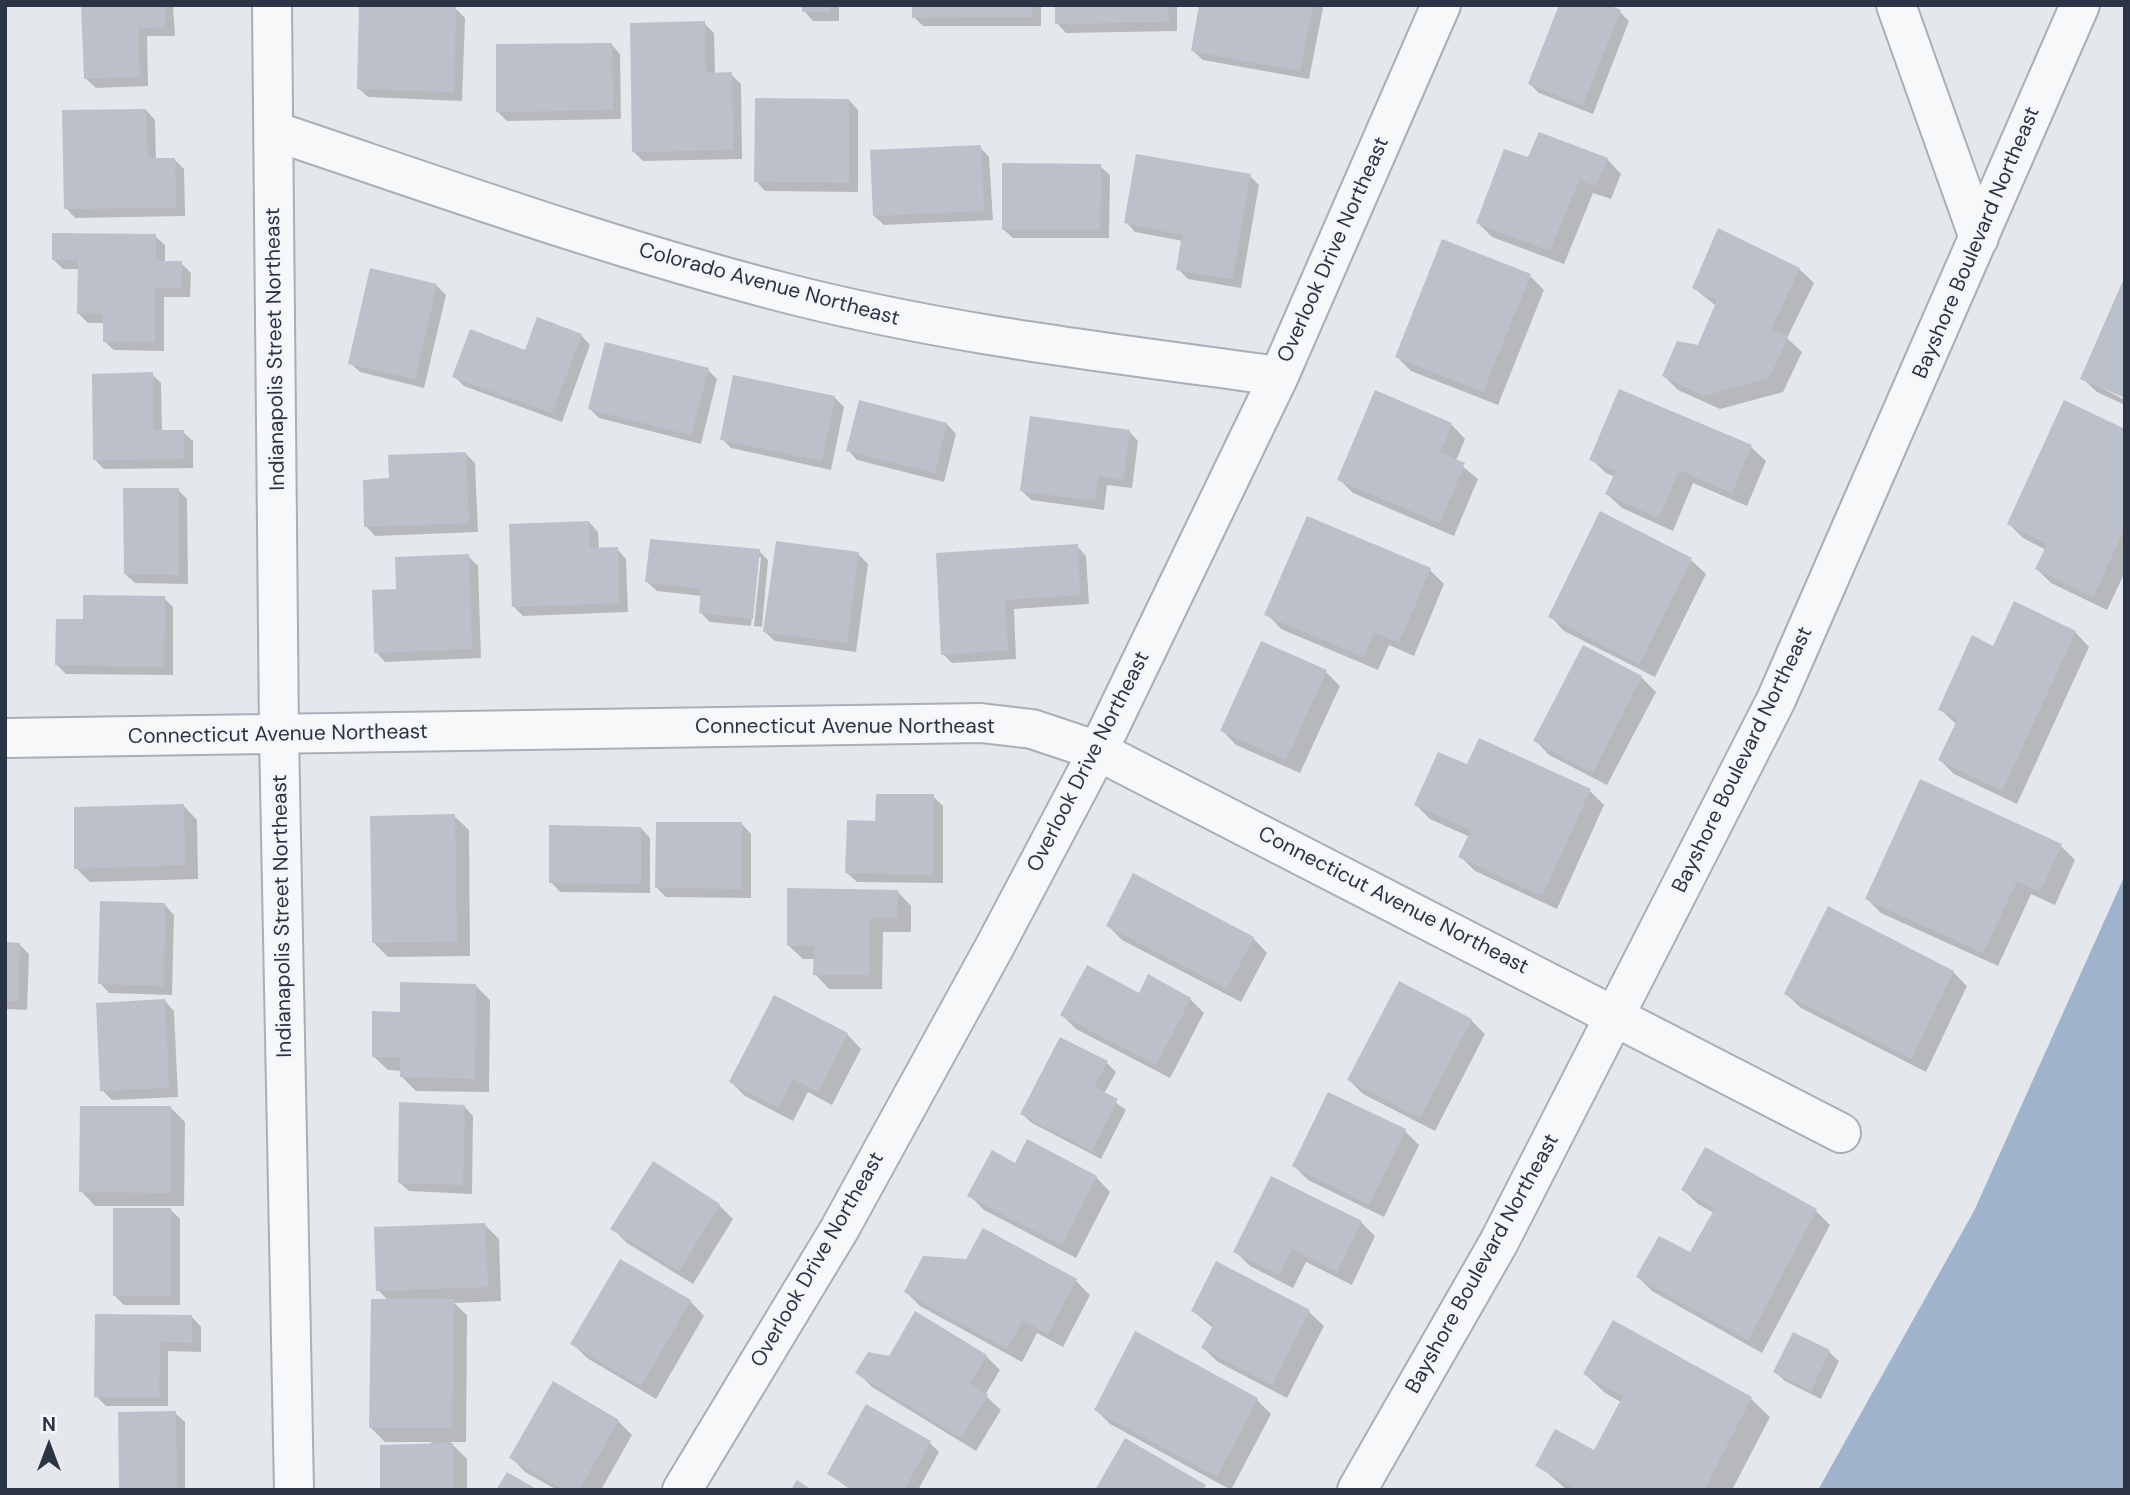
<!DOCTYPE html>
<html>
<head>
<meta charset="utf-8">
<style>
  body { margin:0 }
  #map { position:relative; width:2130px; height:1495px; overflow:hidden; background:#e4e7ec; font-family:"DM Sans",sans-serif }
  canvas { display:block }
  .frame { position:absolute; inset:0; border:7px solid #2b3445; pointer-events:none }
  .north { position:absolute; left:14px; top:1411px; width:70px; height:70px; -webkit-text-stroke:5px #f4f6f9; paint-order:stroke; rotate:0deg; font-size:19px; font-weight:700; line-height:28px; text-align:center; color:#2b3445 }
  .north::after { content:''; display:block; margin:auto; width:24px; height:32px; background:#2b3445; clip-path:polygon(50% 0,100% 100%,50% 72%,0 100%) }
</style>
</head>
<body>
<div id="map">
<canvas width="2130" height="1495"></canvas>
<div class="frame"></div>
<div class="north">N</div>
</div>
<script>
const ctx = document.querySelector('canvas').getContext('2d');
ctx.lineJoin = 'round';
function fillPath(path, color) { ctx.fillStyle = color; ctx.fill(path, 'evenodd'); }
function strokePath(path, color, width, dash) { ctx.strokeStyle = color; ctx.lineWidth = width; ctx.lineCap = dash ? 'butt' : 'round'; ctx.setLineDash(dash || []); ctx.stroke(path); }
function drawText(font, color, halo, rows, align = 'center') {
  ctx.font = font + ' "DM Sans",sans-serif'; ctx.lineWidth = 6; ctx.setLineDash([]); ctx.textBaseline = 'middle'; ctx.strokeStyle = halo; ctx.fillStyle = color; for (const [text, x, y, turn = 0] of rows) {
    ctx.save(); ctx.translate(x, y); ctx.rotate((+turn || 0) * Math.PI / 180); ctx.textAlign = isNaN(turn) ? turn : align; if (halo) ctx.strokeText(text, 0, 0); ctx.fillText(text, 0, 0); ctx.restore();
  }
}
const water = new Path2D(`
  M2125 875V1490H1818L1974 1211Z`);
const shadow = new Path2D(`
  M83 5H173L175 36H147L148 86 96 88 86 79Z
  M804 5H839V21H813L804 11Z
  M913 5H1041V26H923L914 17Z
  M1056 5H1177V31L1066 33 1057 23Z
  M1201 5H1320L1323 8 1309 79 1203 60 1193 51Z
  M456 9 465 18 462 101 368 97 358 88Z
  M1620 12 1629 21 1593 114 1539 93 1530 84Z
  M704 23 714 33 715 75 731 74 741 84 742 159 643 161 634 152Z
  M611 44 620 54 621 119 507 121 498 112Z
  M849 100 858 110V192L765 191 756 181Z
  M146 110 155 120 156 160H175L184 169 185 216 75 218 66 208Z
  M980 147 989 157 993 220 884 225 874 216Z
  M1529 159H1607L1621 174 1611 199 1593 193 1564 264 1492 237 1478 223Z
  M1100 166 1110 175 1109 238H1013L1003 229Z
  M1250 176 1259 185 1241 288 1188 279 1178 269 1183 241 1135 232 1126 222Z
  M155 236 165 245V263H181L191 273 190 297H164V351L114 350 104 341 105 323H88L79 314V269H63L53 259Z
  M1799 269 1814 283 1787 338 1802 352 1783 392 1720 409 1678 390 1664 376 1700 347 1716 306 1694 288Z
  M372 270 437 286 446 295 424 388 360 372 350 363Z
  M1530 276 1544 290 1498 405 1411 371 1397 357Z
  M581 335 590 345 562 422 464 386 454 376Z
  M708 370 717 379 701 444 599 418 590 409Z
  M152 374 161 383 162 432H183L193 441V468L104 469 94 459Z
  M2082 378 2125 400V405L2097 392Z
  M835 398 844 407 831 470 731 448 722 439Z
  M947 424 956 434 944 482 857 460 848 450Z
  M1451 424 1465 439 1456 461 1478 479 1454 536 1353 493 1339 479Z
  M1129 431 1138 441 1132 488 1107 485 1104 510 1031 500 1022 491Z
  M2125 431V572L2107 610 2051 583 2037 569 2046 550 2023 538 2009 524Z
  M1751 447 1766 461 1747 506 1693 483 1673 531 1622 508 1607 494 1615 477 1606 473 1591 459Z
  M466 454 475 463 478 532 375 536 366 526Z
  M178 490 187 499 188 584 135 583 125 574Z
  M1601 513 1691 560 1706 574 1655 677 1564 631 1550 616Z
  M589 522 598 532 599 550 617 549 626 559 628 612 523 616 514 607Z
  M1077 546 1086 556 1089 604 1014 609 1016 659 952 663 943 654 938 555Z
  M759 551 768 560 762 627 754 626 761 557H757L751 626 710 622 700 612 702 596 657 591 647 582Z
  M858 554 868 564 856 652 775 641 765 632Z
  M468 556 478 566 481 658 385 662 376 652 398 590Z
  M1430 570 1444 584 1414 656 1389 645 1378 670 1281 629 1267 614Z
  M164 598 173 607V675L66 674 57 665 84 620Z
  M2075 632 2089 647 2017 804 1954 774 1940 760 1957 725 1940 709 1994 648Z
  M1583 647 1641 677 1656 692 1607 785 1549 755 1535 740Z
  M1326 672 1340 686 1300 773 1236 745 1222 730Z
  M1468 767 1590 791 1604 805 1557 909 1475 871 1461 857 1470 837 1430 819 1416 805Z
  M933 796 943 806V883L857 882 847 873 877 822Z
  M183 805 197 820 198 879 90 882 76 868Z
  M454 816 469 830 470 956 388 957 374 943Z
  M742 824 751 834V898L666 897 657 888Z
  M641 828 650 838V893L560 892 551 882Z
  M2061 846 2075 860 2055 905 2031 894 1998 966 1881 913 1867 899Z
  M897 891 911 906V932H883L882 989H829L815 974 816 959H803L788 945Z
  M165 905 174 915 172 995 109 993 100 983Z
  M1108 926 1253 938 1267 953 1241 1002 1122 940Z
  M5 944H19L29 954 27 1010 5 1009Z
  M1953 972 1967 986 1926 1072 1801 1008 1786 994Z
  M476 986 490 1000 489 1092 416 1091 402 1077V1071L388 1070 373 1056 401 1014Z
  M1139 996 1190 999 1204 1013 1170 1078 1076 1029 1062 1015Z
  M165 1001 174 1011 178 1097 112 1100 102 1090Z
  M1471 1020 1485 1034 1435 1131 1363 1094 1349 1080Z
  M847 1034 861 1049 832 1105 808 1092 793 1121 745 1096 731 1082Z
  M1107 1063 1116 1072 1104 1094 1126 1110 1101 1159 1032 1123 1022 1114Z
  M464 1106 473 1116 472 1194 409 1191 399 1182Z
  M171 1108 185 1122 184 1206H95L81 1191Z
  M1405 1131 1419 1145 1384 1217 1308 1180 1294 1166Z
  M1016 1165 1096 1177 1110 1192 1076 1258 984 1210 970 1196Z
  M1683 1190 1816 1211 1830 1225 1762 1353 1652 1291 1638 1277 1690 1255 1714 1213 1698 1204Z
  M719 1205 733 1219 693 1284 627 1243 613 1229Z
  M171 1210 180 1219V1305H124L114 1295Z
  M1361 1222 1375 1236 1352 1285 1306 1262 1293 1288 1250 1266 1236 1252Z
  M484 1224 499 1239 501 1301 454 1303 467 1315 466 1442H450L467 1459V1490H382L432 1442H385L371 1428 389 1301 378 1290Z
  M1217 1264 1309 1312 1324 1326 1287 1398 1218 1362 1203 1348 1213 1328 1193 1311Z
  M1076 1281 1090 1295 1063 1347 1037 1333 1022 1362 920 1306 906 1292Z
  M690 1301 704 1316 656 1399 587 1358 573 1344Z
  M97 1316 192 1317 201 1327V1352L168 1351V1406H106L96 1396Z
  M1794 1335 1829 1352 1839 1361 1821 1399 1785 1381 1775 1372Z
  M986 1356 1000 1370 985 1395 1001 1410 976 1451 872 1387 858 1373 890 1358Z
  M1585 1374 1751 1399 1770 1417 1732 1490H1567L1538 1465 1594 1452 1622 1403 1604 1392Z
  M1257 1400 1271 1414 1231 1490 1110 1424 1096 1410Z
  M175 1413 185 1422V1490H120Z
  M618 1421 632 1435 601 1490H557L525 1472 511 1457Z
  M930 1443 939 1452 918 1490H851L829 1474Z`);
const building = new Path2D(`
  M81 5H165L166 27 138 28 140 77 84 79Z
  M359 5 456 7 454 92 357 89Z
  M802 5H830V12H802Z
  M912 5H1032V17L912 18Z
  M1055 5H1168L1169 22 1055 24Z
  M1199 5H1313L1300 71 1191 51Z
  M1559 5H1609L1621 10 1583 105 1528 84Z
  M705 21 706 73 732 72 733 150 632 152 630 23Z
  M612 43 613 110 496 112V44Z
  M755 98 849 99V183L754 182Z
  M146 109 148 158H175L176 208 64 209 62 110Z
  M1539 132 1608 158 1596 186 1579 180 1550 251 1476 223 1504 149 1528 157Z
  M981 145 984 211 873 216 870 150Z
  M1136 154 1251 174 1232 279 1176 270 1182 235 1124 223Z
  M1002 163 1101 164 1100 230H1002Z
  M1718 228 1800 268 1771 329 1788 337 1769 378 1704 396 1662 376 1677 341 1698 345 1717 300 1692 288Z
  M52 233 156 234V261H182L181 288H155V342H103V314H77L78 260H52Z
  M1442 239 1531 274 1483 392 1395 357Z
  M370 268 437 284 415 379 348 364Z
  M2125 276V398L2080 379Z
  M537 317 582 334 552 413 452 377 470 329 525 350Z
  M605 342 709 368 691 435 588 409Z
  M153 372 154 430H184V459L93 460 92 374Z
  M733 375 835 396 822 461 720 440Z
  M1619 389 1752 445 1732 493 1679 470 1659 518 1605 494 1616 471 1589 460Z
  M1375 390 1452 423 1440 453 1465 463 1440 523 1337 480Z
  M859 400 947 423 935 473 846 451Z
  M2064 400 2125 429V528L2093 597 2035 569 2047 544 2007 524Z
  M1030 416 1130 430 1123 480 1098 476 1095 501 1020 491Z
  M466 452 469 523 364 527 363 480 389 478 388 455Z
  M123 488H179V575L124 574Z
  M1600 511 1692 558 1640 664 1548 617Z
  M1307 516 1431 568 1399 643 1374 632 1364 657 1264 615Z
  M589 521 590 548 618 547 619 603 512 607 509 524Z
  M650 539 760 549 753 619 699 613 701 589 645 582Z
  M776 541 859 552 847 643 763 632Z
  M1078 544 1080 595 1005 600 1008 650 941 655 936 553Z
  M469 554 472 649 374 653 372 590 396 589 395 557Z
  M83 595 165 596 164 667 55 665 56 619H83Z
  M2014 601 2076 631 2002 791 1938 760 1958 718 1938 710 1972 635 1993 646Z
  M1261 641 1327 670 1286 760 1220 731Z
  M1583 645 1642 676 1593 773 1533 741Z
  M1479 738 1591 789 1542 896 1458 857 1471 830 1414 805 1438 752 1467 764Z
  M1920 779 2062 844 2040 892 2017 881 1983 953 1865 899Z
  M876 794H934V875L845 873 847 820 875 821Z
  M184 804 185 865 74 869V807Z
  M455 814 457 942 372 943 370 816Z
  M656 822H742V889L655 888Z
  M549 825 641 827V884L549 883Z
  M1133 873 1254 937 1227 989 1106 926Z
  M787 888 898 890 897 918H870L869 975H813L814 946H787Z
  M100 901 165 903 164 986 98 984Z
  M1828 906 1954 971 1911 1059 1784 994Z
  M5 942 20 943 18 1001H5Z
  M1087 965 1139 993 1148 974 1191 998 1156 1065 1060 1015Z
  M1399 981 1472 1019 1420 1118 1347 1080Z
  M400 982 476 984 475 1079 400 1077V1057H372V1011L400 1012Z
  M774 995 848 1033 818 1092 793 1079 778 1108 729 1082Z
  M165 999 169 1088 100 1091 96 1003Z
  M1060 1037 1108 1061 1094 1087 1118 1099 1092 1151 1020 1114Z
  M1328 1092 1406 1129 1369 1205 1292 1166Z
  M399 1102 465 1105 463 1185 398 1183Z
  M80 1106H171V1193L79 1192Z
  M1027 1139 1097 1176 1062 1245 967 1196 992 1150 1015 1163Z
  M1705 1147 1817 1209 1748 1340 1636 1277 1659 1236 1690 1252 1715 1208 1681 1190Z
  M653 1161 720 1204 679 1271 610 1229Z
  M1271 1176 1362 1221 1337 1272 1292 1249 1279 1275 1233 1252Z
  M113 1208H171V1296H113Z
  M485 1223 488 1287 376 1291 374 1227Z
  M983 1228 1077 1279 1048 1334 1023 1320 1007 1349 904 1292 923 1256 966 1259Z
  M620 1259 691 1300 641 1386 570 1344Z
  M1216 1261 1310 1310 1272 1385 1201 1348 1214 1324 1191 1311Z
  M371 1299H454L452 1428H369Z
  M915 1311 987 1355 970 1383 988 1395 961 1438 855 1373 868 1352 889 1356Z
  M95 1314 192 1315V1343L160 1342 159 1397H94Z
  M1613 1320 1752 1397 1704 1490H1579L1535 1466 1555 1429 1594 1450 1623 1396 1583 1374Z
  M1135 1331 1258 1398 1217 1477 1094 1410Z
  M1793 1332 1830 1350 1811 1391 1773 1372Z
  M553 1381 619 1420 579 1490H564L509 1458Z
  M866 1404 931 1441 904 1490H855L827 1474Z
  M176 1411 177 1490H119L118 1412Z
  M1125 1438 1206 1485 1203 1490H1095Z
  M453 1443 454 1490H380V1445Z
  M507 1472 538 1490H496Z
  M797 1480 812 1490H791Z`);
const minor = new Path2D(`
  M272 5 279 735 294 1490
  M1896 5 1979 238
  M274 131C441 187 608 247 778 291 942 334 1111 353 1279 376
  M5 738 981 723 1032 729 1098 751 1841 1133
  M682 1490 839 1230 995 946 1098 751 1279 376 1441 5
  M1357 1490 1499 1242 1776 700 2080 5`);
const streetNames = [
  ["Bayshore Boulevard Northeast",1977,243,-67],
  ["Overlook Drive Northeast",1334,250,-66],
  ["Colorado Avenue Northeast",769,285,15],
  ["Indianapolis Street Northeast",276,349,-91],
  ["Connecticut Avenue Northeast",845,727],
  ["Connecticut Avenue Northeast",278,735,-1],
  ["Bayshore Boulevard Northeast",1743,760,-64],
  ["Overlook Drive Northeast",1089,762,-63],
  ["Connecticut Avenue Northeast",1393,901,27],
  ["Indianapolis Street Northeast",283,916,-91],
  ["Overlook Drive Northeast",818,1260,-60],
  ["Bayshore Boulevard Northeast",1483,1264,-61]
];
fillPath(water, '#9fb4cc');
fillPath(shadow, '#0003');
fillPath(building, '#bbc0ca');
strokePath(minor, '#a9aeb7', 42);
strokePath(minor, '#f7f8fa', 38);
drawText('21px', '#2b3445', '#f4f6f9', streetNames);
</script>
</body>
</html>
